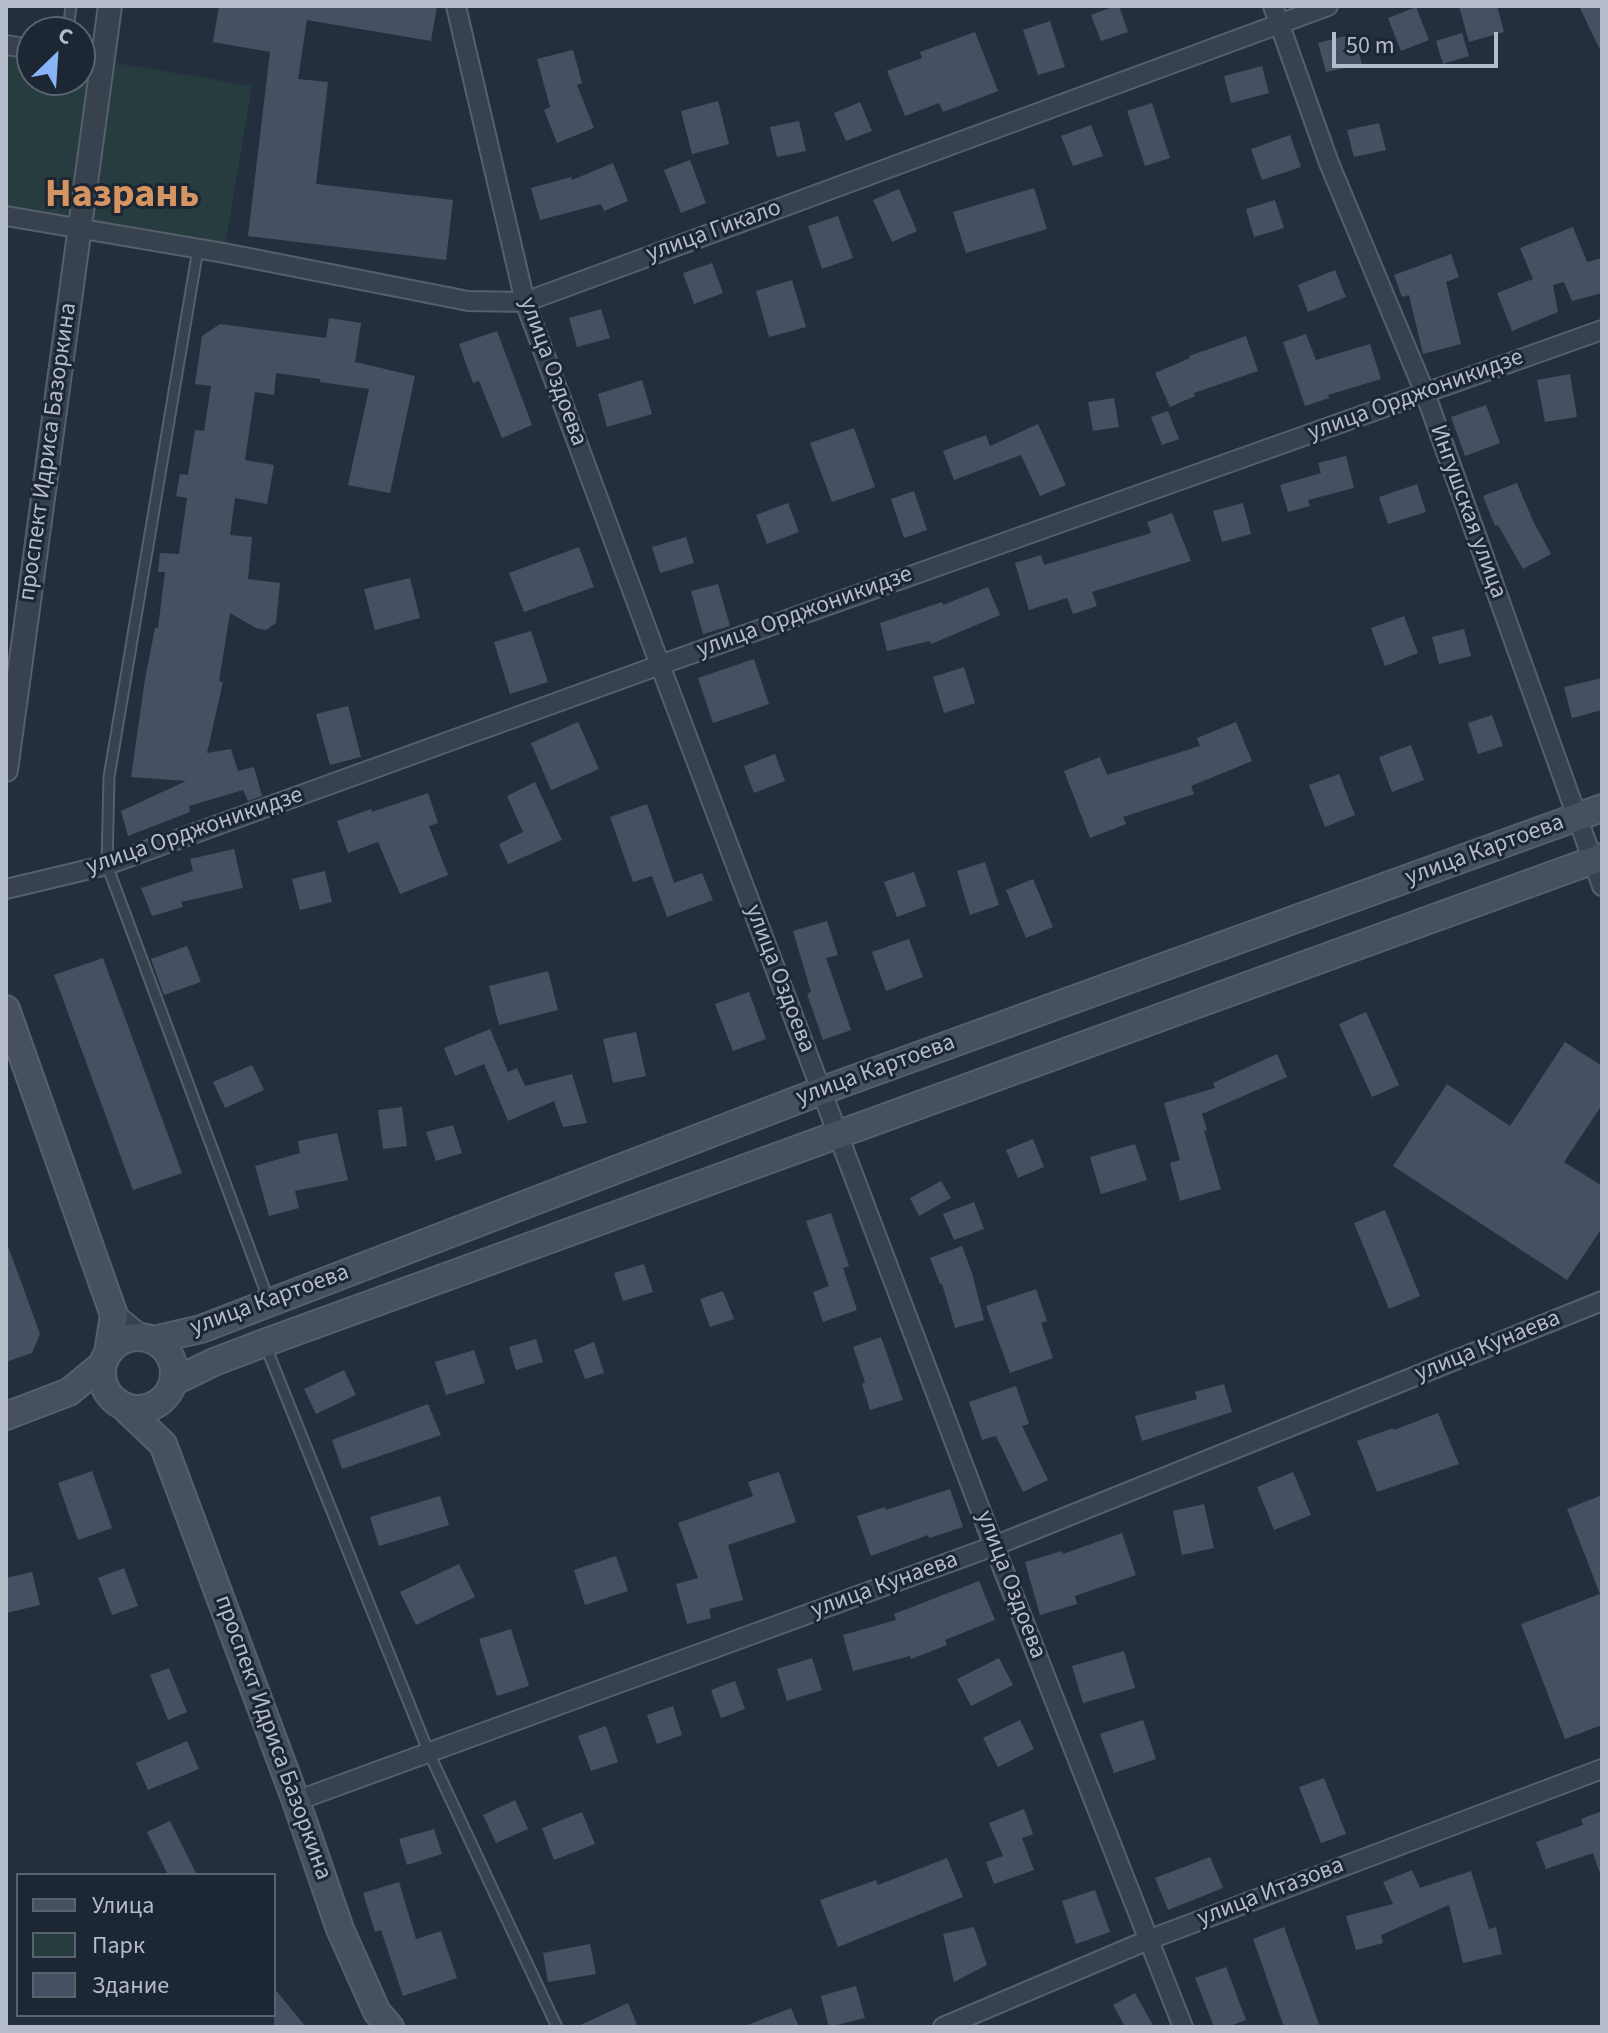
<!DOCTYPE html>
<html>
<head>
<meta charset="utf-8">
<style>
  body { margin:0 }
  #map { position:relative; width:1608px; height:2033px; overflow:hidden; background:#242f3e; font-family:"Source Sans 3",sans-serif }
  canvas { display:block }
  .frame { position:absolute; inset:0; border:8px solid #b4bcc9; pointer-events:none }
  .legend { position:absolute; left:16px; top:1873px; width:260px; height:144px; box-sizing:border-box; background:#1d2633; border:2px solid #59626f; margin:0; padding:10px 14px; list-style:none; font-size:24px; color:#b4bcc9 }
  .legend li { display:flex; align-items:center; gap:16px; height:40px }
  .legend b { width:40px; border:2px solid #59626f }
  .north { position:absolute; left:16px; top:16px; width:80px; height:80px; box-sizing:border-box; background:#1d2633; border:2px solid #59626f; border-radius:50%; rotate:25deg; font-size:22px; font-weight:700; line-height:32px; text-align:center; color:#b4bcc9 }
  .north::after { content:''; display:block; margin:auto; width:28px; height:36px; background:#8ab4f8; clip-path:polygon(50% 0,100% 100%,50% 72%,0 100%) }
  .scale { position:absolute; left:1332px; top:32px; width:166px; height:36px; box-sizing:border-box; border:4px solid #b4bcc9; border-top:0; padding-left:10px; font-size:24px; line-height:28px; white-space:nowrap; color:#b4bcc9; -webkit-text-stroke:6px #1d2633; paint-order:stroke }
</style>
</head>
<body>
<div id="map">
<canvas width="1608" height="2033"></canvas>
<div class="frame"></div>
<ul class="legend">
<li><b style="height:10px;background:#465061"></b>Улица</li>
<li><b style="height:22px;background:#263c3f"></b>Парк</li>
<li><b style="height:22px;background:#455162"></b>Здание</li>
</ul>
<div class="north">С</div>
<div class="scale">50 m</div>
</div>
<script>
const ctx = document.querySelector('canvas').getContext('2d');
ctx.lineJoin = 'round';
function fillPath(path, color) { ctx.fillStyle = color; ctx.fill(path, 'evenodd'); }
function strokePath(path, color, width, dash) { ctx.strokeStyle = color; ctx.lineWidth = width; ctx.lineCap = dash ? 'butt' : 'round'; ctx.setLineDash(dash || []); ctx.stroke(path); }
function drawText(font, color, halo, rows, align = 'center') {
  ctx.font = font + ' "Source Sans 3",sans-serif'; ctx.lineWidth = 6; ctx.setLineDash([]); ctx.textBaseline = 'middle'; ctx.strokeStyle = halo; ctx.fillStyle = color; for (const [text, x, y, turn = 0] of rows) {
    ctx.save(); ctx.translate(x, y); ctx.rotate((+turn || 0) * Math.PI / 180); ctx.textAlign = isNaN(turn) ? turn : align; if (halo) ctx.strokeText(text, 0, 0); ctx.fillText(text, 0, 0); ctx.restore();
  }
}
const green = new Path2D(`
  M6 45 32 49V80H80V57L252 86 224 253 6 216Z`);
const building = new Path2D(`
  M219 6H437L431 41 307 20 298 79 328 82 316 184 453 200 446 260 248 236 270 52 213 42Z
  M1115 6H1119L1128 32 1101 41 1091 15Z
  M1459 6H1497L1504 32 1469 42Z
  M1579 6H1602V54Z
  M1416 7 1429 40 1401 51 1388 18Z
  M1050 21 1065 67 1038 75 1023 30Z
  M975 32 998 91 943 112 939 103 905 116 887 71 922 58 920 52Z
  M1462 33 1469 56 1443 64 1436 41Z
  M1354 34 1362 64 1326 72 1318 43Z
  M573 50 582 83 577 85 594 128 557 143 544 110 550 107 537 59Z
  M1262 66 1269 93 1231 103 1224 76Z
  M718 101 729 144 692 154 681 111Z
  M860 102 872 131 846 141 834 113Z
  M1152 103 1170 158 1145 166 1127 111Z
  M799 121 806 151 777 157 770 127Z
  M1379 123 1386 150 1354 157 1347 130Z
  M1091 125 1103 156 1073 166 1061 136Z
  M1290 135 1301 167 1262 180 1251 149Z
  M690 160 706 203 681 213 664 170Z
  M613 163 628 201 604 211 601 204 540 220 531 188 571 177 572 180Z
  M1034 188 1047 229 966 253 953 212Z
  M899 189 917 231 892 242 873 200Z
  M1275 200 1284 228 1254 237 1246 209Z
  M838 216 853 258 822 269 808 226Z
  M1573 227 1587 262 1602 258V293L1572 301 1564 282 1553 285 1558 312 1512 331 1497 293 1533 279 1520 248Z
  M1451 254 1459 277 1446 282 1461 344 1423 354 1409 295 1402 297 1394 275Z
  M712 263 723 293 694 304 683 273Z
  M1335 270 1346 297 1308 312 1298 285Z
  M792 280 806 327 769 337 756 291Z
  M601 309 610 338 577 347 569 318Z
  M329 318 361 323 355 362 415 376 390 493 348 485 369 389 320 382V379L276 373 274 395 255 392 245 460 274 465 267 504 235 498 230 535 252 537 248 579 280 583 276 623 266 630 256 628 230 613 219 681 223 682 207 753 231 749 238 771 254 767 262 796 248 801 243 790 189 806 190 812 128 836 121 811 186 781 131 777 145 679 155 628H158L165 572H158L160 553 179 554 187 498 176 496 180 474 188 475 195 430 204 431 211 386 195 384 202 336 220 324 326 338Z
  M497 331 532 425 502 438 479 381 473 383 459 344Z
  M1306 334 1316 360 1370 344 1381 379 1328 395 1329 398 1305 406 1283 342Z
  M1246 336 1258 371 1194 393 1195 396 1170 407 1155 373 1190 358 1189 356Z
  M1570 374 1577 417 1545 422 1537 380Z
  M642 380 652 414 607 427 598 394Z
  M1114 398 1119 427 1093 431 1088 402Z
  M1486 405 1500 443 1465 456 1451 417Z
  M1168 411 1179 439 1162 445 1151 417Z
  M1038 424 1066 485 1040 496 1021 455 954 480 943 451 986 435 990 446Z
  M854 428 875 487 832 502 810 443Z
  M1346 456 1354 488 1308 500 1310 506 1288 512 1280 485 1321 473 1318 463Z
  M1517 483 1533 521 1551 554 1523 569 1498 525 1495 526 1483 496Z
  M1417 484 1426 512 1388 524 1379 497Z
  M914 491 927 530 904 538 891 499Z
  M788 503 799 532 767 544 756 515Z
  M1243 503 1251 534 1222 542 1213 511Z
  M1172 513 1191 561 1092 592 1097 606 1073 614 1067 598 1029 610 1015 563 1041 555 1044 565 1151 533 1147 522Z
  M686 537 694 563 660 573 652 547Z
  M579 547 594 587 524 612 509 573Z
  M410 578 420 618 375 630 364 589Z
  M718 584 730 626 703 634 691 591Z
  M988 587 1000 615 931 644 930 641 887 651 880 623 942 602 943 605Z
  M1404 616 1418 653 1385 666 1371 628Z
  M1464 629 1471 656 1439 664 1432 637Z
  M531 631 548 682 510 694 494 642Z
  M754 659 769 704 713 723 698 678Z
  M964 667 975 703 944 713 933 677Z
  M1602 678V710L1572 718 1564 687Z
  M348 706 361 757 330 765 316 714Z
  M1492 715 1503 746 1478 754 1468 723Z
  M578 722 599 769 551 790 531 743Z
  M1236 722 1252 761 1191 786 1194 794 1123 817 1126 824 1090 838 1064 771 1100 757 1107 775 1200 746 1197 738Z
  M1411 745 1424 780 1392 792 1379 757Z
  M775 754 785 781 754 793 744 766Z
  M1339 774 1355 815 1325 827 1309 785Z
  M535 782 562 840 508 864 499 844 523 832 507 796Z
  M428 793 438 823 429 826 448 875 400 894 378 842 348 853 337 821 371 809 372 812Z
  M647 804 674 883 702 873 713 900 667 917 652 876 633 882 610 817Z
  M234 849 243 888 181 902 183 907 152 916 141 888 193 871 190 859Z
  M985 862 999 905 970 915 957 871Z
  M325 871 332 902 300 910 292 879Z
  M914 872 926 906 897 917 884 882Z
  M1033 879 1053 927 1026 938 1006 890Z
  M827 921 838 955 826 958 851 1030 823 1040 807 994 811 992 793 931Z
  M909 939 923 977 886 991 872 952Z
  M187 946 201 982 164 995 151 959Z
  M103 958 182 1173 133 1190 54 975Z
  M548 971 558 1010 499 1025 489 986Z
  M749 992 766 1039 733 1051 715 1004Z
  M1366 1012 1399 1085 1372 1097 1339 1024Z
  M490 1029 508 1072 517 1068 525 1086 572 1074 587 1123 563 1127 554 1101 508 1121 484 1064 455 1076 444 1048Z
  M636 1032 646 1076 613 1083 603 1039Z
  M1565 1042 1602 1066V1105L1564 1162 1602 1186V1228L1567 1280 1393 1166 1447 1084 1510 1126Z
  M1277 1054 1287 1077 1202 1114 1207 1130 1204 1131 1221 1189 1180 1201 1170 1163 1180 1160 1164 1103 1215 1088 1213 1083Z
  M252 1065 264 1090 225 1108 213 1082Z
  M402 1107 407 1146 383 1149 378 1110Z
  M453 1125 462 1153 436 1161 426 1132Z
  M337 1133 348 1180 295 1191 299 1208 269 1216 255 1166 300 1153 298 1141Z
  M1033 1139 1044 1167 1018 1178 1006 1150Z
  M1135 1144 1147 1180 1101 1194 1090 1157Z
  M941 1181 951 1198 919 1216 910 1198Z
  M974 1202 984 1229 954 1240 943 1214Z
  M1385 1210 1420 1296 1389 1309 1354 1223Z
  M831 1213 849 1266 843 1268 857 1310 823 1322 813 1292 829 1286 806 1221Z
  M8 1246 40 1334 32 1353 6 1362Z
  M962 1246 972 1273 984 1320 955 1328 942 1284H940L930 1258Z
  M644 1264 653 1292 623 1301 614 1273Z
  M1036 1289 1047 1321 1041 1323 1053 1358 1010 1373 986 1306Z
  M723 1291 734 1319 710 1327 700 1299Z
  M881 1337 903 1400 870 1410 862 1384 865 1382 853 1347Z
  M536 1339 543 1362 516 1370 509 1347Z
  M594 1342 604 1373 585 1379 574 1350Z
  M474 1350 485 1383 446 1395 435 1362Z
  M344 1370 356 1395 316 1414 304 1389Z
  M1224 1384 1232 1412 1142 1441 1135 1416 1197 1399 1195 1392Z
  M1016 1386 1029 1424 1022 1426 1048 1480 1023 1492 996 1436 982 1440 969 1402Z
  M428 1404 441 1435 342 1469 332 1440Z
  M1438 1413 1459 1464 1377 1492 1357 1441 1393 1428 1394 1430Z
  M92 1471 112 1528 78 1540 58 1483Z
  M779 1472 796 1522 728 1545 743 1600 709 1609 711 1618 687 1624 676 1584 698 1578 678 1523 753 1496 748 1482Z
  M1293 1472 1311 1515 1274 1530 1257 1487Z
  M950 1489 963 1527 929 1538 928 1535 871 1556 857 1516 885 1507 886 1510Z
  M1602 1495V1725L1565 1739 1521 1624 1600 1594 1567 1509Z
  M440 1496 449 1525 379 1546 370 1517Z
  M1204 1504 1214 1548 1182 1555 1173 1511Z
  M1122 1533 1136 1575 1075 1596 1077 1604 1040 1615 1025 1562 1062 1551 1063 1554Z
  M616 1556 628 1591 585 1605 574 1570Z
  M459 1564 475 1597 416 1625 400 1592Z
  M124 1568 138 1606 112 1615 98 1578Z
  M32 1572 40 1605 6 1613V1578Z
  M979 1581 995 1620 945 1640 947 1645 911 1659 910 1656 853 1671 843 1635 896 1620 894 1614Z
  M511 1629 529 1686 497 1696 479 1639Z
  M1124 1651 1135 1688 1083 1703 1072 1666Z
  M812 1658 822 1690 787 1701 777 1669Z
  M999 1658 1013 1685 971 1706 957 1679Z
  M169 1668 187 1712 168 1720 150 1675Z
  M735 1681 745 1709 721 1718 711 1690Z
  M673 1706 682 1735 657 1744 647 1715Z
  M1020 1720 1034 1749 998 1767 983 1738Z
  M1143 1720 1156 1759 1114 1773 1100 1734Z
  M606 1726 618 1762 591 1771 578 1736Z
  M187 1741 199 1769 148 1790 136 1763Z
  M1324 1778 1346 1834 1321 1843 1299 1787Z
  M515 1800 528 1829 496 1843 483 1815Z
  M1024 1809 1033 1834 1022 1838 1034 1870 994 1884 986 1862 1003 1856 989 1823Z
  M1602 1811V1871H1599L1593 1853 1546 1869 1536 1842 1583 1825 1581 1819Z
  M582 1812 595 1844 554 1860 542 1828Z
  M170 1821 197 1875H168L147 1832Z
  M434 1829 442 1854 407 1865 399 1839Z
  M1210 1857 1223 1888 1168 1910 1155 1878Z
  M947 1858 963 1897 838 1947 820 1900 876 1880 878 1885Z
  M1412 1870 1420 1888 1471 1871 1489 1929 1496 1927 1502 1954 1463 1963 1449 1905 1381 1935 1383 1943 1356 1950 1346 1916 1393 1904 1383 1882Z
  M399 1882 416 1939 441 1931 457 1978 403 1996 381 1930 375 1932 363 1893Z
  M1095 1890 1110 1932 1076 1944 1062 1901Z
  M974 1927 987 1965 954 1982 943 1934Z
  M1284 1927 1320 2027H1284L1253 1939Z
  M590 1944 596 1974 548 1982 543 1953Z
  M1226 1967 1246 2020 1227 2027H1214L1195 1978Z
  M856 1986 865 2018 829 2027 821 1996Z
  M274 1988 306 2027H274Z
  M1135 1993 1154 2027H1125L1113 2005Z
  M628 2003 638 2027H576Z
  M791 2008 799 2027H745V2026Z`);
const service = new Path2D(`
  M68 32 71 6
  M198 249 109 777 107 865 269 1301
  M266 1347 429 1753 557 2027`);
const minor = new Path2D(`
  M456 6 525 302 660 665 994 1546 1183 2027
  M1273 6 1329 163 1425 393 1602 886
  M6 45 32 49
  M80 57 103 61
  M6 216 224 253 468 301 525 302 1328 6
  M6 889 107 865 660 665 1602 330
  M296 1801 994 1546 1602 1301
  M943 2027 1148 1940 1602 1769`);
const tertiary = new Path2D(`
  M6 770 110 6
  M114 1315 141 1337`);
const secondary = new Path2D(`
  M6 1009 114 1315 108 1353
  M102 1373a36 36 0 1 1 72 0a36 36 0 1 1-72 0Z
  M153 1340 201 1329 821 1091 1602 808
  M173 1382 214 1362 264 1343 1602 857
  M123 1406 163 1444 296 1801 340 1929 377 2012 390 2027
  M6 1416 69 1392 103 1364`);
const streetNames = [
  ["улица Гикало",714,232,-20],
  ["улица Оздоева",552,372,70],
  ["улица Орджоникидзе",1416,396,-20],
  ["проспект Идриса Базоркина",49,452,-82],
  ["Ингушская улица",1467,512,70],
  ["улица Орджоникидзе",805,613,-20],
  ["улица Орджоникидзе",195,832,-19],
  ["улица Картоева",1485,851,-20],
  ["улица Оздоева",779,979,69],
  ["улица Картоева",876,1071,-20],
  ["улица Картоева",270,1301,-20],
  ["улица Кунаева",1488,1347,-22],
  ["улица Оздоева",1010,1585,69],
  ["улица Кунаева",885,1586,-20],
  ["проспект Идриса Базоркина",272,1738,70],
  ["улица Итазова",1271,1893,-21]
];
const townNames = [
  ["Назрань",122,197]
];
fillPath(green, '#263c3f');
fillPath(building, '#455162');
strokePath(service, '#565f6c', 13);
strokePath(minor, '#565f6c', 22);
strokePath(tertiary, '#565f6c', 26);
strokePath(secondary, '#565f6c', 30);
strokePath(service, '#38414e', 9);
strokePath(minor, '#38414e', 18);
strokePath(tertiary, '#38414e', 22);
strokePath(secondary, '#465061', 26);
drawText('24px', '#b4bcc9', '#1d2633', streetNames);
drawText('bold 40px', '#d59563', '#1d2633', townNames);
</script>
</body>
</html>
